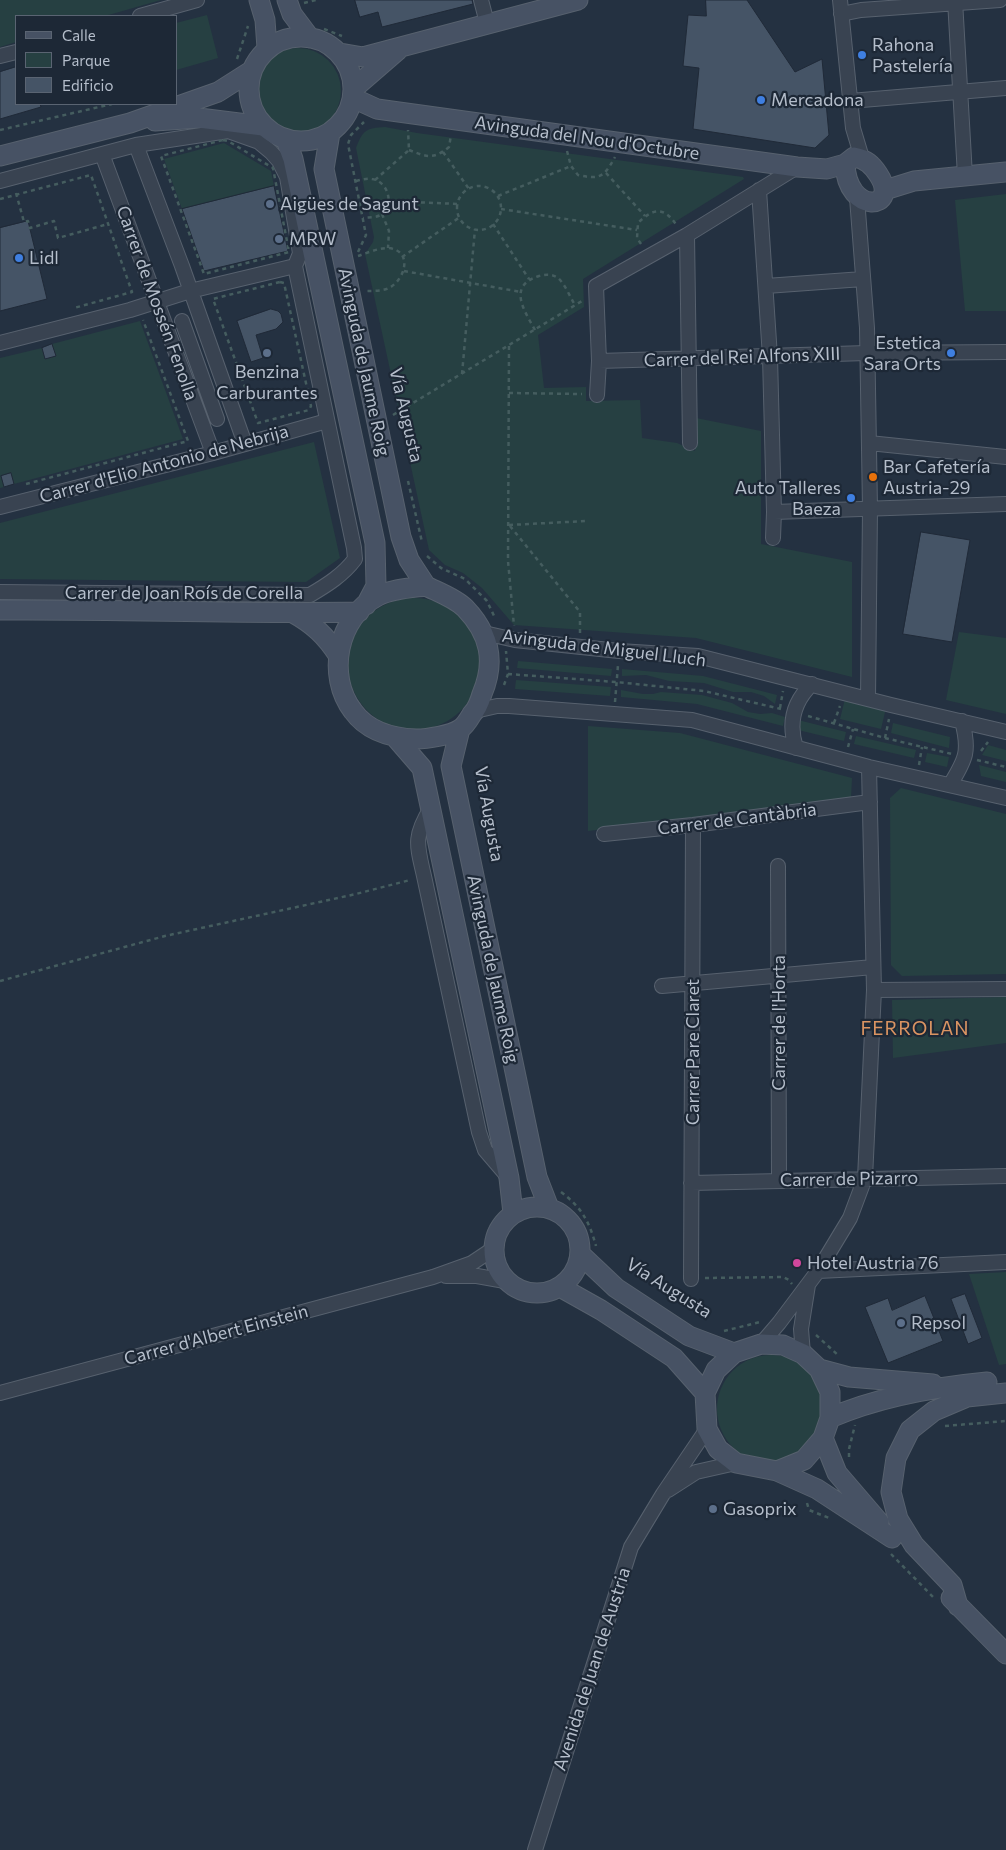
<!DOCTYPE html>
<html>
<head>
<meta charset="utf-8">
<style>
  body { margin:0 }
  #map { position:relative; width:1006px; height:1850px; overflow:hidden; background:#243141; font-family:Commissioner,sans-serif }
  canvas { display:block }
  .legend { position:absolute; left:15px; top:15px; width:162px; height:90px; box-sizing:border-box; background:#1d2836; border:1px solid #5a6472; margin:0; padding:6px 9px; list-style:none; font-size:15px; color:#b5becb }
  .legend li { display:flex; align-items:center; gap:10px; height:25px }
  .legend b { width:25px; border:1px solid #5a6472 }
</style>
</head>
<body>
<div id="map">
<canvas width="1006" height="1850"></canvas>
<ul class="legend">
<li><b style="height:6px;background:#475264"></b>Calle</li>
<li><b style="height:14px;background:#264042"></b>Parque</li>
<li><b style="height:14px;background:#455466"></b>Edificio</li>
</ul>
</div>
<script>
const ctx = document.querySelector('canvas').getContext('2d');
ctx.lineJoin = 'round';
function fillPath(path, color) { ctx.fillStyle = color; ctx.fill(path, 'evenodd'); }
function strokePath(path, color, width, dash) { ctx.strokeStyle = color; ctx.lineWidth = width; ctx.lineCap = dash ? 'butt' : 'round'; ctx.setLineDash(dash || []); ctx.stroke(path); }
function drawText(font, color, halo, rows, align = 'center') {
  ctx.font = font + ' Commissioner,sans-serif'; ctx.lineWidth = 4.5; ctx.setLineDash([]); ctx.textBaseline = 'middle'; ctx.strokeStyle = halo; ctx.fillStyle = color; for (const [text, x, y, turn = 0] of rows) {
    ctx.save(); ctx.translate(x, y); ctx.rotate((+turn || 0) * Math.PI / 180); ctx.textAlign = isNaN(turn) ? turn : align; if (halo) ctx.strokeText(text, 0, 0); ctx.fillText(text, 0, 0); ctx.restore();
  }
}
const green = new Path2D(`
  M0 0H161L105 16H16V42L0 47Z
  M207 15 218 58 176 70V23Z
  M255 91a43 43 0 1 1 86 0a43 43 0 1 1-86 0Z
  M385 127 417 133 743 177 744 179 583 279 584 307 538 335 544 388 586 387V401L640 400 642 438 677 443 695 451 696 418 761 431V544L852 562V677L696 638 514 625 482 588 463 573 445 565 429 550 365 254 373 242 374 237 356 148C363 130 366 128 385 127Z
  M224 143 271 171 274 186 182 209 164 159Z
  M1006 194V311H965L955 200Z
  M140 321 183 439 14 484 11 473 1 476 4 487 0 488V358L42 348 45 359 56 356 52 344Z
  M314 442 340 558 306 582 0 579V523Z
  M348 664a66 66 0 1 1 132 0a66 66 0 1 1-132 0Z
  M959 632 1006 638V714L946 700Z
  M518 661 612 669 611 676 517 668Z
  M622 669 703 676 777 695 775 704 764 696 751 692H733L704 683 669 681 646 675 622 676Z
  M516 680 611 687 610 696 515 689Z
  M621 690 643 694H653L661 692 702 695 732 703 748 712 760 714 772 713 785 717 783 726 697 704 621 697Z
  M845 699 886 708 881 729 840 719Z
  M798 720 846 732 844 741 798 730Z
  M893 723 950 737 949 748 891 733Z
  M588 726 680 733 852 778 851 798 588 831Z
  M856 736 916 750 914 758 854 744Z
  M988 745 1006 750V761L982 755Z
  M927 753 949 757 947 767 925 762Z
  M979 765 1006 772V782L981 776Z
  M901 788 1006 814V974L902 976 891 965 890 798Z
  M1006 997V1043L893 1058 892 1000Z
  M1006 1272V1364L999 1365 969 1274Z
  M717 1409a54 54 0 1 1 108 0a54 54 0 1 1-108 0Z`);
const building = new Path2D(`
  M355 0H472L473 4 382 27 378 12 360 17Z
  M706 0H747L795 72 822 59 829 135 815 148 693 129 699 68 683 66 688 15 706 16Z
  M16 67V104H40L41 107 0 119V72Z
  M274 186 288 251 204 271 182 209Z
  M28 221 47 299 0 311V228Z
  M271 309 278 311 281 314 283 322 276 329 256 335 263 358 251 362 237 321Z
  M52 344 56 356 45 359 42 348Z
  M11 473 14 484 4 487 1 476Z
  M921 532 970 540 952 642 903 634Z
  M965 1294 982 1338 968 1344 951 1299Z
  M925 1296 943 1341 888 1363 865 1307 888 1298 892 1310Z`);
const path = new Path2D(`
  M304 3 316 0
  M324 29 342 36
  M237 59 248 26
  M0 130 112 104
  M223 140 228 141 273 168 289 252 204 274 161 156Z
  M409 150C427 157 433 160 449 147L451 135
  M567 151 571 166 578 175C600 180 604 177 615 157
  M443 152 469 189
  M606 173 645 216
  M375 180 409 150 408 130
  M356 181C360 180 367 178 372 179 387 181 395 203 382 214 377 218 369 217 363 218
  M457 208a22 22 0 1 1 44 0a22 22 0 1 1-44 0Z
  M16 193 24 222 28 221 30 228 54 221 58 238 108 224
  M498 196 571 166
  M0 199 91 175 132 292 74 308
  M389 201 458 204
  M501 209 637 230
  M382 214 389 231 388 248
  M493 224 529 279
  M641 244 637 238 638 223C654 207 665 207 677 226
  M358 252 366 235 348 144 351 135 364 122
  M358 256C367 253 378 248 388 248 413 250 406 279 389 288 383 291 373 291 366 291
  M402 257 460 217
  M404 271 521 292
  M280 282 284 283 311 406 309 410 258 423 213 299Z
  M535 330C524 310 507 286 539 276 546 274 552 274 558 278 565 284 570 297 575 305
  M509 346 508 561 514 626
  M462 374 475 229
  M509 393 582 394
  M393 415 582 301
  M408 481 422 542
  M26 484 188 441 143 320
  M509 525 586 521
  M510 526 580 612V633
  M427 556 441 568 465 579 487 601 495 618
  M508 674 616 682 704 691 781 709
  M504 685 508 674 506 651
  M615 702 618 665
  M780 708 783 691
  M808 716 885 738 952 754
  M834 723 840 706
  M885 738 889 719
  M848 747 853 729
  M981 751 988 742
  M977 760 1006 767
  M919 765 922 747
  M0 981 165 936 356 894 410 880
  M561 1192C582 1208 589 1221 596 1246
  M705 1278 783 1277 789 1280 792 1284
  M724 1331 760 1322
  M816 1335 839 1356
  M945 1426 1006 1421
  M849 1457V1449L855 1425
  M807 1503 809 1510 829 1518
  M891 1554 934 1598`);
const street = new Path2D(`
  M481 0 487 23
  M840 0 853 128 862 158
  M955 0 965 176
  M841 14 861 10 1000 0
  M140 16 197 0
  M0 56 16 52
  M850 101 1006 88
  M136 145 182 266 245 444
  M102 154 213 453
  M0 181 136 145 228 131 259 142 271 152 279 161 287 177 300 253
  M759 190 770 357 774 512 773 538
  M857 198 867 328 870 509 868 699
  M687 235 690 443
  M766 286 863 279
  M182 321 217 419
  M0 343 130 310 190 291 295 266
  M599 361 867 353 1006 352
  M597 395 599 361 596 286 687 235 797 167
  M869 443 1006 457
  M0 507 213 453 327 421
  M774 512 1006 504
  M0 592 310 595C327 585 343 575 355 559L354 548 295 266 308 233
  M484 633 515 640 619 651 698 656 891 705 1006 732
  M475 711 497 706H509L692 720 869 767 1006 798
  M796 748C788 723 793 702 812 684
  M950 785C966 759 970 751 962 721
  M431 808C413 837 417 845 424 876L479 1132 485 1150 509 1178
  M604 834 693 825 870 802
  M778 866 779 1180
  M662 986 873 967
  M874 990 1006 989
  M691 1183 1006 1176
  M818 1271 1006 1262
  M446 1276H477L505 1281
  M691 1279 693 825
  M761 1344 779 1323 818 1271 850 1218 865 1178 874 990 869 767
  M803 1354 801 1329 808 1285
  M0 1393 433 1277 472 1263 493 1249
  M668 1490 696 1472 736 1463
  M535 1850 631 1547 663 1494 707 1429`);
const secondary = new Path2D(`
  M259 0 265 20 267 48
  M287 0 292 14 310 38
  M249 89a52 52 0 1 1 104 0a52 52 0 1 1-104 0Z
  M340 53 363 57 578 0
  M353 89 398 50
  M353 98 377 109 797 167 827 169 845 164
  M155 121 199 118 263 126
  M330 133 324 169 401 537 409 560 426 586
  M286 140 293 159 375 543 376 586 366 605
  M0 156 130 123 218 92 251 71
  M854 157C866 159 872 165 878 174 902 210 847 216 845 164Z
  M885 190 914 181 1006 172
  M426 586C438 592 455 598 465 608 490 634 496 661 482 694 480 701 477 709 472 714 469 719 465 726 460 729 452 735 427 739 416 739 392 738 368 732 353 711 326 676 337 617 378 596 392 589 410 588 426 586Z
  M0 610C120 609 239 614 359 612
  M293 613C313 624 326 636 338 655
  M460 729 451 766 537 1177 549 1208
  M396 738 422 768 509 1178 513 1213
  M494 1250a43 43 0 1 1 86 0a43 43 0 1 1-86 0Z
  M580 1254 616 1288 689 1336 734 1353
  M560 1287 601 1310 674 1358 705 1393
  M819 1369 849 1377 933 1384
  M830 1418C878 1397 935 1387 987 1382
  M823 1438 837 1473 879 1522
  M777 1471 804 1460 823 1438 830 1418V1392L819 1369 803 1354 783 1345 761 1344 734 1353 716 1370 705 1393 707 1429 718 1449 736 1463 777 1471 817 1489 892 1538
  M951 1598 1006 1654
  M958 1606 952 1585 914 1545 898 1519 891 1492 896 1458 910 1430 934 1411 967 1397 1006 1393`);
const markers = [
  [862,55,5,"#3f7fe0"],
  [761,100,5,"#3f7fe0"],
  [270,204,5,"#5c6f8a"],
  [279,239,5,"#5c6f8a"],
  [19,258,5,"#3f7fe0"],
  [267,353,5,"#5c6f8a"],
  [951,353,5,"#3f7fe0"],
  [873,477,5,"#e8710a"],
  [851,498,5,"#3f7fe0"],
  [797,1263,5,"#d1479c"],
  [901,1323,5,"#5c6f8a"],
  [713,1509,5,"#5c6f8a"]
];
const poiNames = [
  ["Rahona",872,45],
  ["Pastelería",872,66],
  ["Mercadona",771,100],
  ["Aigües de Sagunt",280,204],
  ["MRW",289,239],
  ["Lidl",29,258],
  ["Estetica",941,343,"right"],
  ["Sara Orts",941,364,"right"],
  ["Benzina",267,372,"center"],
  ["Carburantes",267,393,"center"],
  ["Bar Cafetería",883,467],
  ["Austria-29",883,488],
  ["Auto Talleres",841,488,"right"],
  ["Baeza",841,509,"right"],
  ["Hotel Austria 76",807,1263],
  ["Repsol",911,1323],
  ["Gasoprix",723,1509]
];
const streetNames = [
  ["Avinguda del Nou d'Octubre",587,138,8],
  ["Carrer de Mossén Fenolla",157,303,70],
  ["Carrer del Rei Alfons XIII",742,357,-2],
  ["Avinguda de Jaume Roig",364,362,78],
  ["Vía Augusta",406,415,77],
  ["Carrer d'Elio Antonio de Nebrija",164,464,-15],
  ["Carrer de Joan Roís de Corella",184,593],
  ["Avinguda de Miguel Lluch",604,648,7],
  ["Vía Augusta",489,814,80],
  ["Carrer de Cantàbria",737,819,-7],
  ["Avinguda de Jaume Roig",493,969,78],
  ["Carrer de l'Horta",779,1023,-90],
  ["Carrer Pare Claret",693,1052,-90],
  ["Carrer de Pizarro",849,1179,-1],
  ["Vía Augusta",669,1288,32],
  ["Carrer d'Albert Einstein",216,1335,-15],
  ["Avenida de Juan de Austria",592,1669,-72]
];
const neighbourhoodNames = [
  ["FERROLAN",915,1029]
];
fillPath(green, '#264042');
fillPath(building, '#455466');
strokePath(building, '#202a38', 1);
strokePath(street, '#57616e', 16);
strokePath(secondary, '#57616e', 21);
strokePath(path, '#455d5f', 2.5, [4, 4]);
strokePath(street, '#394351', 14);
strokePath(secondary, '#475264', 19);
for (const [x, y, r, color] of markers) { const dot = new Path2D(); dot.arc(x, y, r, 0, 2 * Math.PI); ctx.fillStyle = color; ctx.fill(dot); strokePath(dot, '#1d2836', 2); }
drawText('18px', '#b5becb', '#1d2836', poiNames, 'left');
drawText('18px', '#b5becb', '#1d2836', streetNames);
ctx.letterSpacing = '1px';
drawText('19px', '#da9462', '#1d2836', neighbourhoodNames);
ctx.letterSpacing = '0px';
</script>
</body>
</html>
